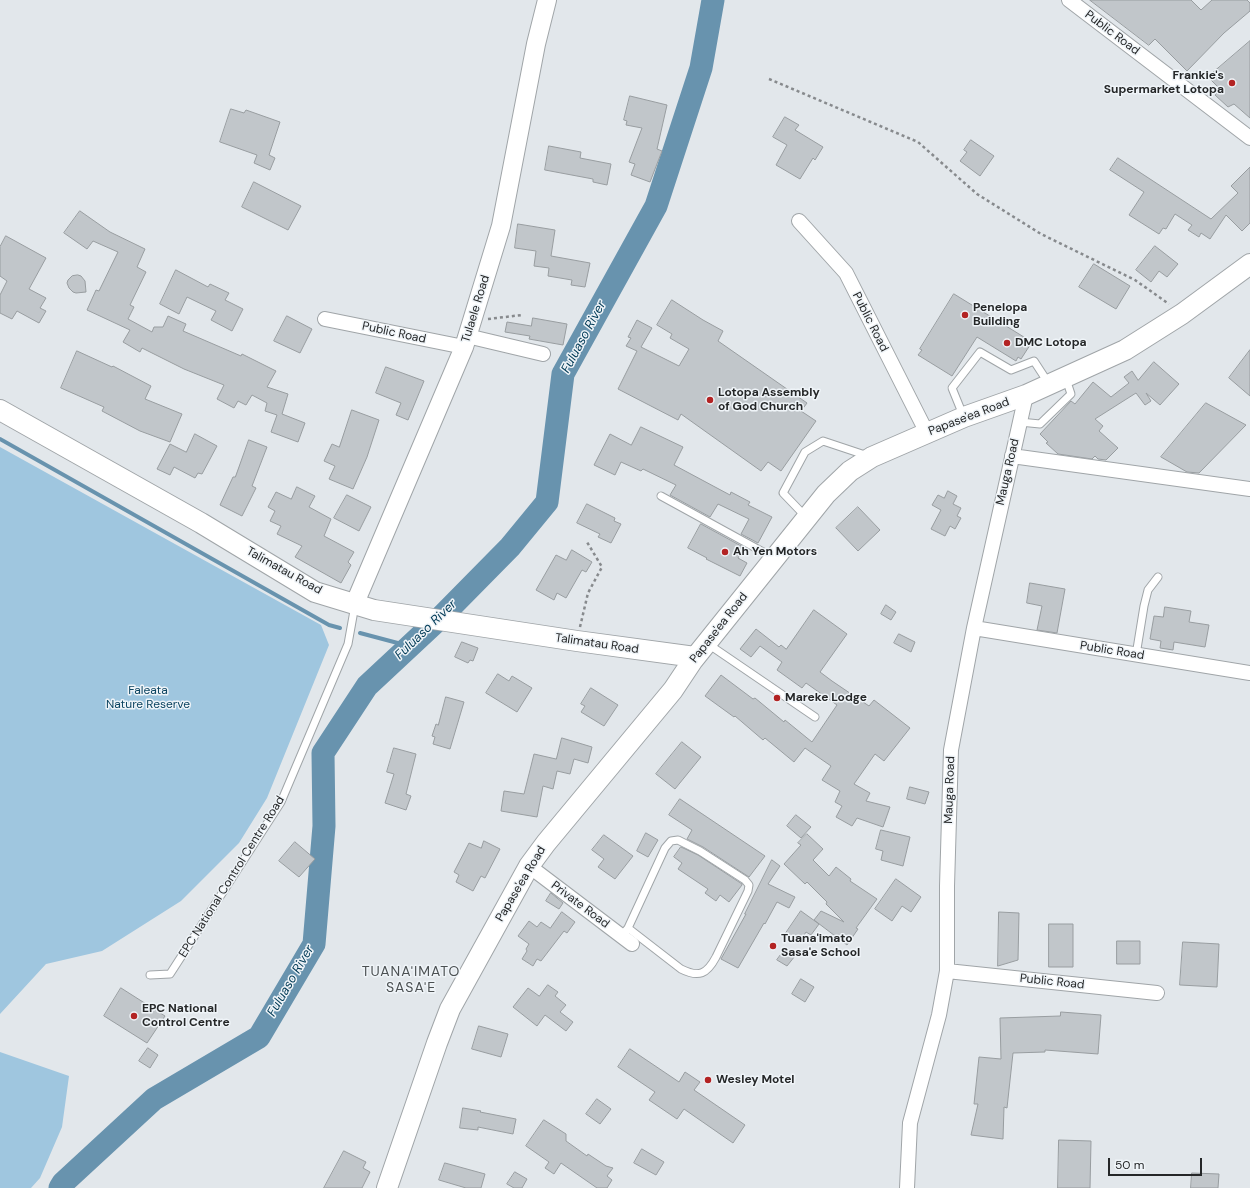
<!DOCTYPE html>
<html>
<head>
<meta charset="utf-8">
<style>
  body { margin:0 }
  #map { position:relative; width:1250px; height:1188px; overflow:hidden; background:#e2e7eb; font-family:"DM Sans",sans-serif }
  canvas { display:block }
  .scale { position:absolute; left:1108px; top:1158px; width:94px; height:18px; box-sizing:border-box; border:2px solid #252728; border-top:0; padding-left:5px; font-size:12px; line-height:14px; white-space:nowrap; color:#252728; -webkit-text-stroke:3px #eff4f8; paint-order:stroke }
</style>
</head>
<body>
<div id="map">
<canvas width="1250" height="1188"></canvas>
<div class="scale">50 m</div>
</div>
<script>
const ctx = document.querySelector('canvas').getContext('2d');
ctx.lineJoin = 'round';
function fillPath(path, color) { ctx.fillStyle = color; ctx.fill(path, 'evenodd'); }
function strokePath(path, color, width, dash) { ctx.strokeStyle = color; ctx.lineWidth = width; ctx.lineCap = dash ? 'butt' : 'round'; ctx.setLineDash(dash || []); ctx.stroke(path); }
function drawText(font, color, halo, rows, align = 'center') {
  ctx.font = font + ' "DM Sans",sans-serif'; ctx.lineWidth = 3; ctx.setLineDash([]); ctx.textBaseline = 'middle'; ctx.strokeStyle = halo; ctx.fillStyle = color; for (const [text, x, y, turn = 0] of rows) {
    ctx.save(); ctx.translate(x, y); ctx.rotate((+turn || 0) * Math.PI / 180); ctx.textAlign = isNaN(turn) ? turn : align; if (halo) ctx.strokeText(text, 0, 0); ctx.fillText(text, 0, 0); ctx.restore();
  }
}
const green = new Path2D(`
  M0 447 321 625 329 645 267 798 239 843 181 901 102 951 46 964 0 1014Z
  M0 1052 69 1076 62 1127 40 1178 31 1188H0Z`);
const stream = new Path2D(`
  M0 439 329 625 340 628
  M360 633 409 646`);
const river = new Path2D(`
  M60 1188 63 1183 154 1099 259 1037 314 944 324 826 323 753 367 686 441 617 510 547 547 502 563 374 656 206 701 68 713 0`);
const building = new Path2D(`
  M1090 0H1191L1201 10 1212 0H1247L1250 3V11L1224 33 1187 71 1155 39 1149 45Z
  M1250 41V118L1234 104 1228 107 1215 95 1220 89 1208 77Z
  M630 96 667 105 657 149 662 151 650 182 631 175 635 164 629 162 642 128 626 125 627 121 624 120Z
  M231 109 244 113 246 110 280 122 269 155 275 158 270 170 254 163 257 155 220 142Z
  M785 117 799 125 795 130 823 147 815 160 813 158 800 179 776 165 787 145 773 137Z
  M971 140 994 156 980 176 960 161 967 152 964 150Z
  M549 146 581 152 580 158 611 164 607 185 593 182V179L545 170Z
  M1118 158 1211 219 1238 193 1231 186 1250 167V223L1242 231 1226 215 1210 239 1201 233 1199 237 1188 230 1192 225 1175 214 1166 229 1163 228 1159 234 1129 215 1144 192 1110 170Z
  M254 182 301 206 288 230 242 207Z
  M80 211 110 232 145 249 137 267 146 272 130 305 134 307 128 319 152 332 154 327H163L168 316 186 324 183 331 241 356 242 354 276 371 267 387 288 394 282 414 305 423 298 442 271 432 277 415 265 411 267 403 252 395 246 405 238 401 234 408 217 399 224 385 184 369 142 348 140 352 123 342 130 330 87 310 96 290 99 291 118 252 93 241 87 249 64 233Z
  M518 224 555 230 551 256 590 263 585 287 571 285 572 280 548 276 549 268 534 266 536 251 515 248Z
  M6 236 46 258 29 289 46 298 40 308 46 311 39 323 17 311 12 319 0 313V295L7 281 0 276V247Z
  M1155 246 1178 264 1167 277 1159 271 1151 282 1136 270Z
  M1094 264 1130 286 1116 309 1079 287Z
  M176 270 208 287 210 284 229 293 225 300 243 309 232 331 211 320 216 311 187 297 179 314 160 304Z
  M78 275 81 276 85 281 86 292 76 293 73 292 69 288 67 283 68 280 72 276Z
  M954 294 1032 342 1021 359 1018 357 1016 361 977 337 952 376 918 355 922 350 920 349Z
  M672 300 703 320 723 331 718 341 807 403 801 411 816 421 781 471 768 462 761 471 681 414 678 420 618 389 637 351 626 346 631 338 628 337 637 320 652 328 641 347 679 366 689 349 670 338 672 334 657 325Z
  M287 316 312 329 300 353 274 341Z
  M533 318 567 324 563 345 529 339 530 336 505 332 507 322 531 326Z
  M1250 350V396L1229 378Z
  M77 351 112 367 113 366 151 386 145 399 182 414 170 442 140 431 102 411 104 407 61 388Z
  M1154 362 1179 384 1160 405 1146 393 1151 401 1145 405 1136 393 1095 419 1103 426 1099 431 1118 448 1106 460 1098 459 1095 456 1092 459 1058 454 1046 443 1048 442 1040 434 1071 401 1075 404 1093 382 1111 397 1129 383 1124 377 1132 371 1138 380Z
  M386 367 424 381 408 420 396 415 401 403 376 393Z
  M1206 403 1246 425 1199 473 1187 472 1161 457Z
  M352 410 379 420 367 457 353 489 329 479 335 466 324 461 332 444 339 447Z
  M641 427 683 447 674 465 730 495 731 492 750 502 748 505 772 517 758 543 741 534 749 519 718 504 710 517 670 495 676 485 643 469 641 471 621 462 615 475 594 465 610 434 631 445Z
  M195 434 217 446 202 474 198 473 195 478 174 467 170 475 157 469 170 444 186 452Z
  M249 440 267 447 252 486 256 488 242 516 220 505 233 477H235Z
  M297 487 315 496 309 507 331 519 324 536 354 552 348 562 351 565 341 583 295 557 302 546 277 534 281 526 270 521 275 511 268 507 276 492 291 499Z
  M948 491 957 496 953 504 961 508 957 516 961 518 955 529 950 526 945 536 931 529 941 510 932 505 938 495 944 498Z
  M347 495 371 507 359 531 334 518Z
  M587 504 615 518 614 521 621 524 611 543 598 537 600 534 577 523Z
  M858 507 880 530 858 551 836 528Z
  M701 524 743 547 738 558 747 563 740 576 706 559 707 558 688 548Z
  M572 550 592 562 586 572 582 570 566 598 557 593 554 600 536 590 556 555 566 560Z
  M1030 583 1065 589 1057 633 1037 630 1042 606 1027 603Z
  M886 605 896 612 891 620 881 614Z
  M1165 607 1191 611 1189 622 1209 625 1205 647 1174 642 1173 650 1160 648 1161 641 1150 639 1154 616 1163 617Z
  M814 610 847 634 820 672 832 681 869 706 874 700 910 728 884 761 875 754 854 784 870 793 866 801 890 807 883 827 857 818 852 826 836 817 842 806 835 802 840 791 822 780 831 766 805 748 794 762 765 738 763 740 735 716 734 717 705 696 721 675 753 699 755 698 784 722 785 720 812 742 837 705 806 683 802 688 777 670 782 662 760 646 751 657 740 649 756 629 779 647 781 645 786 649Z
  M899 634 915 642 911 652 894 643Z
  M462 642 478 648 473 661 470 660 468 663 455 657Z
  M498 674 509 681 512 676 532 688 517 712 486 693Z
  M591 688 618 705 604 726 581 712 585 706 581 704Z
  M446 697 464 702 450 749 433 744 435 737 432 736 436 724 438 725Z
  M562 738 592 747 588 763 574 759 570 774 557 771 553 789 543 786 537 817 501 811 504 791 524 794 534 754 556 759Z
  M682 742 701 757 675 789 656 774Z
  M394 748 416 754 406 794 411 796 406 810 385 803 394 774 387 772Z
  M910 787 929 792 925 804 907 799Z
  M680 799 765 856 749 877 703 847 687 839 692 830 669 815Z
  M796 815 811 827 801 838 787 826Z
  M881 830 910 837 903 866 881 860 883 851 876 849Z
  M646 833 658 840 648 857 637 851Z
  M807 834 823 849 813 860 829 876 836 867 851 879 850 881 877 899 856 928 858 929 847 945 814 920 821 911 844 922 826 904 827 902 807 882 805 884 784 864 801 845 798 843Z
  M604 835 633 856 615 879 598 867 604 859 592 850Z
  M484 841 500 849 485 878 481 876 473 891 456 882 459 875 454 872 469 843 481 848Z
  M295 842 315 859 299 877 279 861Z
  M681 847 698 855 742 884V885L729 902 720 895 716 901 705 893 708 889 678 869 682 863 674 857Z
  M772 860 780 866 768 884 795 897 789 908 777 902 765 924 764 923 738 968 721 959 746 914H745Z
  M896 879 921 897 911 912 902 906 892 921 875 909Z
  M551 893 563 903 559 909 546 901Z
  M801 911 819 924 811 935 806 932 799 943 786 933Z
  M562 912 575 922 567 933 564 931 541 961 537 959 533 966 522 959 527 951 526 949 529 944 518 936 529 921 537 927 541 922 550 928Z
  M999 912 1019 913 1018 960 998 966Z
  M1049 924H1073V967H1049Z
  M1117 941H1140V964H1117Z
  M1183 942 1219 944 1217 987 1180 985Z
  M785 949 795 956 787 966 777 960Z
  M801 979 814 987 805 1002 792 994Z
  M548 985 558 992 555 996 566 1005 560 1012 573 1022 566 1031 545 1015 537 1026 513 1007 528 988 539 996Z
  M121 988 165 1016 147 1043 104 1016Z
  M1061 1012 1101 1015 1098 1054 1045 1050V1052L1013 1053 1007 1108 1004 1107 1003 1139 971 1135 978 1104H974L979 1057 1001 1059 1000 1018 1060 1016Z
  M479 1026 508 1034 501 1057 472 1049Z
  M148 1048 158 1055 150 1068 139 1061Z
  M630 1049 679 1082 685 1072 700 1082 694 1090 745 1125 733 1143 684 1109 677 1119 649 1100 655 1092 618 1067Z
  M597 1099 611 1109 600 1124 586 1114Z
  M463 1108 481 1111 480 1112 516 1119 513 1134 478 1127V1130L460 1128Z
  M544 1120 566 1134V1141L587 1156 588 1154 606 1166 613 1168 607 1176 612 1180 607 1188H597L561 1163 554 1174 545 1168 549 1162 526 1146Z
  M1059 1140 1091 1141 1090 1188H1058Z
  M642 1149 664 1162 656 1175 634 1163Z
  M344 1151 366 1162 363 1168 370 1172 362 1188H324Z
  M445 1163 485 1174 481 1188H466L439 1180Z
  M515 1172 527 1179 522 1188H514L507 1184Z
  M1192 1173 1219 1174 1218 1188H1191Z`);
const path = new Path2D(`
  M769 79 918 142 977 194 1041 234 1135 280 1169 304
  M488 319 522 315
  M580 627 588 593 602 567 587 542`);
const service = new Path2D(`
  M963 415 952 388 980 352 1011 370 1034 361 1049 384
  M1020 422 1040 424 1071 394 1066 379
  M661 496 774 558
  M806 517 783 493 805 452 823 441 868 456
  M708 644 815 717
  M1136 655 1144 606 1148 590 1158 577
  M621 936 628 928 665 848 671 841 678 840 700 851 745 880 749 885 748 891 716 957C707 974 699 978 681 969L628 928
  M150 975 170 974 281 802 348 644 355 605`);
const minor = new Path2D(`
  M1069 0 1250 138
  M799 221 846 273 927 433
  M325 319 464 347
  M467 336 543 354
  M1012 456 1250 489
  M974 628 1250 673
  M529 866 632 944
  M947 971 1157 993
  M907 1188 910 1123 939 1015 947 971V886L951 750 974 628 1026 395`);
const tertiary = new Path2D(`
  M355 603 464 347 501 226 536 44 547 0`);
const secondary = new Path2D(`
  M0 410 201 523 315 592 374 610 577 641 695 657
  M387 1188 437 1043 450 1009 529 866 546 843 673 690 693 660 826 494 850 471 872 457 964 417 1026 395 1125 350 1182 314 1250 264`);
const markers = [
  [1232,83,4,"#b32323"],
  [965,315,4,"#b32323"],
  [1007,343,4,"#b32323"],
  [710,400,4,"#b32323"],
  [725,552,4,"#b32323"],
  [777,698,4,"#b32323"],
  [773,946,4,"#b32323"],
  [134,1016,4,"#b32323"],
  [708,1080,4,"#b32323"]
];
const streetNames = [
  ["Public Road",1112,33,37],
  ["Tulaele Road",476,309,-73],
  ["Public Road",870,322,63],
  ["Public Road",394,333,12],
  ["Papase'ea Road",969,417,-21],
  ["Mauga Road",1008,472,-77],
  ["Talimatau Road",284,571,29],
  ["Papase'ea Road",719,628,-52],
  ["Talimatau Road",597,644,8],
  ["Public Road",1112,651,9],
  ["Mauga Road",950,790,-88],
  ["EPC National Control Centre Road",232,877,-58],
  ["Papase'ea Road",521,884,-59],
  ["Private Road",580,905,37],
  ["Public Road",1052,982,6]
];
const poiNames = [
  ["Frankie's",1224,76,"right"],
  ["Supermarket Lotopa",1224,90,"right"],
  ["Penelopa",973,308],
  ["Building",973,322],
  ["DMC Lotopa",1015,343],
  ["Lotopa Assembly",718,393],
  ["of God Church",718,407],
  ["Ah Yen Motors",733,552],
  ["Mareke Lodge",785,698],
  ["Tuana'imato",781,939],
  ["Sasa'e School",781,953],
  ["EPC National",142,1009],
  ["Control Centre",142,1023],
  ["Wesley Motel",716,1080]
];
const parkNames = [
  ["Faleata",148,691],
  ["Nature Reserve",148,705]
];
const waterNames = [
  ["Fuluaso River",584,337,-62],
  ["Fuluaso River",426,630,-44],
  ["Fuluaso River",291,981,-60]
];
const quarterNames = [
  ["TUANA'IMATO",411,972],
  ["SASA'E",411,988]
];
fillPath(green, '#9fc6df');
strokePath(stream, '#6893ae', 4);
strokePath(river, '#6893ae', 23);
fillPath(building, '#c1c6ca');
strokePath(building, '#989da0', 1);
strokePath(service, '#a0a5a8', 9);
strokePath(minor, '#a0a5a8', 16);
strokePath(tertiary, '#a0a5a8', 20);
strokePath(secondary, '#a0a5a8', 22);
strokePath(path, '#878a8d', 2.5, [3, 3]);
strokePath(service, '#fff', 7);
strokePath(minor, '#fff', 14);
strokePath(tertiary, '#fff', 18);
strokePath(secondary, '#fff', 20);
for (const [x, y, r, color] of markers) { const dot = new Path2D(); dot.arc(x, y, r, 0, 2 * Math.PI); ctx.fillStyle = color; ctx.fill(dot); strokePath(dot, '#eff4f8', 1.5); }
drawText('12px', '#252728', '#eff4f8', streetNames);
drawText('bold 12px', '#252728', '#eff4f8', poiNames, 'left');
drawText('12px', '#0c4461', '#eff4f8', parkNames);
drawText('italic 13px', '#003a56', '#eff4f8', waterNames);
ctx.letterSpacing = '1px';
drawText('14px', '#4b5052', '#eff4f8', quarterNames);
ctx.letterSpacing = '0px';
</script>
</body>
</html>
